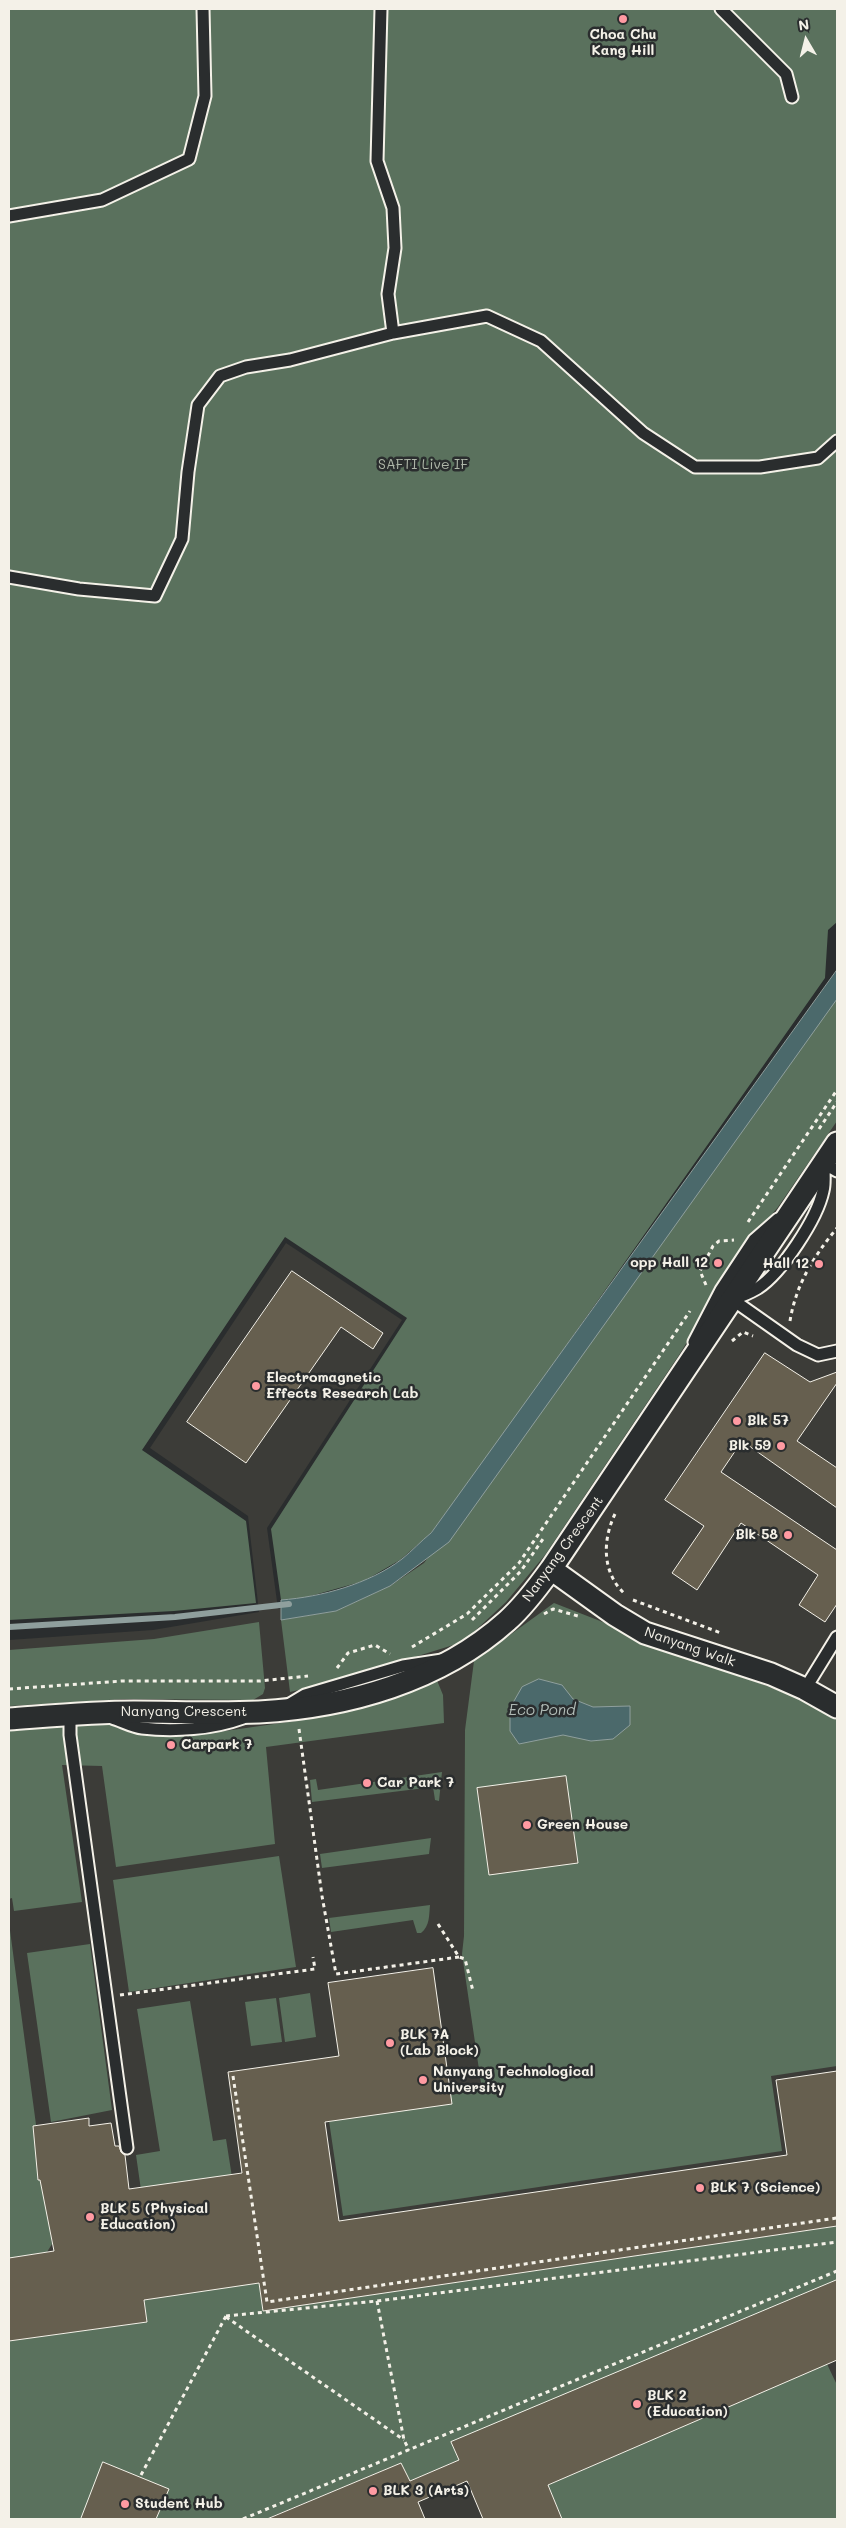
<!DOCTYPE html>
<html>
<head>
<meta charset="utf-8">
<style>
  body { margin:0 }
  #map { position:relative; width:846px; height:2528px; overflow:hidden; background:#2a2d2e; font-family:Mali,sans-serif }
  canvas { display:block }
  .frame { position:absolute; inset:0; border:10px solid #f4f1e8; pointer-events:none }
  .north { position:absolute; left:781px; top:15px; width:50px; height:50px; -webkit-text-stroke:4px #2a2d2e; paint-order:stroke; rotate:352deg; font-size:14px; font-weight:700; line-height:20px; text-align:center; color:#f4f1e8 }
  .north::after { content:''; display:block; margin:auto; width:18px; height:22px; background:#f4f1e8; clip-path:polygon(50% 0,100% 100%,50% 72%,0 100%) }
</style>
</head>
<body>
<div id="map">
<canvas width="846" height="2528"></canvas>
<div class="frame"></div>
<div class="north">N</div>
</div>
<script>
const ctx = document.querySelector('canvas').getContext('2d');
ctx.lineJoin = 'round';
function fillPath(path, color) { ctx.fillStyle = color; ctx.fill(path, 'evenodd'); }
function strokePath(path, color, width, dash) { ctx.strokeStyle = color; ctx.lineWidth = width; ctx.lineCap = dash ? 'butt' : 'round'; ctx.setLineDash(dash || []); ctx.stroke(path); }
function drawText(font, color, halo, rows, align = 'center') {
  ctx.font = font + ' Mali,sans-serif'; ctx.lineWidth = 5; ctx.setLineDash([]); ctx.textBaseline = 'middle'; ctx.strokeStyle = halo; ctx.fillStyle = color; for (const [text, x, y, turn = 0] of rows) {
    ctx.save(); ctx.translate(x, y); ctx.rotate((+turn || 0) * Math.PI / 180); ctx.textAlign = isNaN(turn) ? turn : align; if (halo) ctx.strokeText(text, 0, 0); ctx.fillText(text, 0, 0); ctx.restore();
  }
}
const built = new Path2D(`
  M837 980V2519H9V1640L153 1630 259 1612 248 1516 150 1448 286 1243 402 1320 267 1528 278 1609 333 1600 416 1555Z`);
const green = new Path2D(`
  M9 9H837V922L828 930 825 978 501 1438 431 1533 400 1560 364 1581 300 1599 281 1600 271 1529 407 1318 285 1237 142 1450 246 1521 256 1603 174 1611 9 1620Z
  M837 997V1121L778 1207 748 1243 679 1355 545 1555 506 1602 463 1642 334 1682 290 1692 281 1620 336 1611 390 1586 424 1563Z
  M554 1603 813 1704 837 1720V2066L771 2076 782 2151 343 2216 328 2114 482 2090 462 1954 464 1936 465 1730 474 1661Z
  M259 1622 265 1688 263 1694 253 1700 125 1699 9 1706V1650L154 1639Z
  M436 1678 443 1695 444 1723 266 1747 275 1844 116 1867 102 1766 62 1765 82 1902 14 1911 12 1898 9 1899V1719L131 1712 218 1732 295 1721 370 1703Z
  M442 1772 439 1801 435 1800 433 1787 312 1802 310 1780 316 1779 318 1790Z
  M431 1838 429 1854 322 1868 320 1854Z
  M279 1856 296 1967 129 1992 113 1880Z
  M430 1905C429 1915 430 1926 421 1933H417L413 1920 331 1932 329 1918Z
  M9 1923 52 2244 47 2252 9 2258Z
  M90 1944 112 2110 51 2122 27 1953Z
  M310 1993 316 2037 285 2042 279 1998Z
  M276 1998 282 2042 251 2046 245 2002Z
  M190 2001 213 2141 226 2139 232 2177 141 2190 136 2155 160 2151 137 2009Z
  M837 2226V2280L452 2442 459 2460 410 2481 401 2463 266 2519H9V2341L147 2322 144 2300 259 2282 263 2311Z
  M827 2364 837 2385V2519H562L548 2485Z`);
const water = new Path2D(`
  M837 970V999L449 1542 390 1586 336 1611 281 1620V1600C321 1597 369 1584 402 1559 412 1551 421 1541 431 1533Z
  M539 1679 562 1685 573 1699 593 1707 630 1706V1725L613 1739 591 1741 563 1735 519 1744 510 1731V1708L522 1687Z`);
const stream = new Path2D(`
  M9 1627 175 1617 289 1604`);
const building = new Path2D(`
  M292 1271 383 1333 373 1349 341 1327 246 1463 187 1422Z
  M765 1353 810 1382 837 1372V1383L797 1441 837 1468V1508L742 1441 721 1472 837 1550V1604L825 1622 799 1605 818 1575 741 1523 697 1590 672 1573 704 1526 665 1500Z
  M566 1776 578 1863 489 1875 477 1788Z
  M433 1968 452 2104 325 2122 339 2221 787 2155 776 2080 837 2071V2226L263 2311 259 2283 144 2300 147 2322 9 2341V2258L54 2251 40 2180H38L33 2126 89 2118V2126L111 2123 115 2146H119L121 2152 125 2155 129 2189 242 2173 228 2072 339 2056 328 1983Z
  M837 2280V2360L548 2485 562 2519H483L467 2481 418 2502 425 2519H267L401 2463 410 2481 459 2460 451 2442Z
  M103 2462 169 2489 156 2519H81Z`);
const path = new Path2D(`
  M819 1129 837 1102
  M748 1222 837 1090
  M706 1285 700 1271 713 1246 719 1241 734 1240
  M790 1321C796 1284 814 1256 837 1228
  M732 1341 743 1332 753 1336
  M615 1514C602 1541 602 1574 626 1595
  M633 1600 721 1633
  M544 1614 553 1609 578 1616
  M472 1620 521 1571 545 1536
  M412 1647 467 1614 519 1563 690 1311
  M337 1668 348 1653 375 1645 390 1654
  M9 1689 122 1681H260L308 1676
  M299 1729 322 1896 336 1974 459 1957
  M438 1924 459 1957 465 1959 473 1991
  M120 1995 315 1969 313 1957
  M233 2076 267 2302 837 2218
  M377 2301 404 2440 409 2450
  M226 2316 377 2301 837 2242
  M226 2317 404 2440
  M141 2475 226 2316
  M243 2519 837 2271`);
const lane = new Path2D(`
  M381 9 377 161 393 208 395 248 388 294 393 333
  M721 9 786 74 792 97
  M9 216 102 200 189 159 205 96 203 9
  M9 577 79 589 155 596 182 539 188 472 198 405 220 376 246 367 290 360 393 333 487 316 541 341 643 433 695 467H760L818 458 837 441
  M823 1163 837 1171
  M824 1168C824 1175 825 1184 823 1191 817 1219 782 1272 758 1288 750 1293 741 1296 733 1300L797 1345 818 1355 837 1351
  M694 1342 721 1290 754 1240 778 1219
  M805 1689 837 1637
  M290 1704 305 1695 403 1666 442 1660
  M70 1714V1735L127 2148
  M112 1718C122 1721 132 1727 142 1728 174 1732 213 1729 243 1718`);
const street = new Path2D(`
  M551 1569 615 1615 645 1633 771 1674 805 1689 837 1707
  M9 1719C50 1716 92 1712 134 1712 175 1712 217 1714 259 1712 348 1707 440 1681 507 1621 524 1606 538 1587 551 1569L837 1143`);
const markers = [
  [623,19,5,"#ff9aa2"],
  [718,1263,5,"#ff9aa2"],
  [819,1264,5,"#ff9aa2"],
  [256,1386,5,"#ff9aa2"],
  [737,1421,5,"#ff9aa2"],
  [781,1446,5,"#ff9aa2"],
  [788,1535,5,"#ff9aa2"],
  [171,1745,5,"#ff9aa2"],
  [367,1783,5,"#ff9aa2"],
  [527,1825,5,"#ff9aa2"],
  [390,2043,5,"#ff9aa2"],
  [423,2080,5,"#ff9aa2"],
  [700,2188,5,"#ff9aa2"],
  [90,2217,5,"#ff9aa2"],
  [637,2404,5,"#ff9aa2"],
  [373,2491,5,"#ff9aa2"],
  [125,2504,5,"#ff9aa2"]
];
const poiNames = [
  ["Choa Chu",623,35,"center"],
  ["Kang Hill",623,51,"center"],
  ["opp Hall 12",708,1263,"right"],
  ["Hall 12",809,1264,"right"],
  ["Electromagnetic",266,1378],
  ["Effects Research Lab",266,1394],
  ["Blk 57",747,1421],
  ["Blk 59",771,1446,"right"],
  ["Blk 58",778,1535,"right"],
  ["Carpark 7",181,1745],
  ["Car Park 7",377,1783],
  ["Green House",537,1825],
  ["BLK 7A",400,2035],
  ["(Lab Block)",400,2051],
  ["Nanyang Technological",433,2072],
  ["University",433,2088],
  ["BLK 7 (Science)",710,2188],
  ["BLK 5 (Physical",100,2209],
  ["Education)",100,2225],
  ["BLK 2",647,2396],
  ["(Education)",647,2412],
  ["BLK 3 (Arts)",383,2491],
  ["Student Hub",135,2504]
];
const parkNames = [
  ["SAFTI Live IF",423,465]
];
const streetNames = [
  ["Nanyang Crescent",563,1549,-54],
  ["Nanyang Walk",690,1647,19],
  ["Nanyang Crescent",184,1712]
];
const waterNames = [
  ["Eco Pond",542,1710]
];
fillPath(built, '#3c3c38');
fillPath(green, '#5a715d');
fillPath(water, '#4b696b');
strokePath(water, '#8f9f9d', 1);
strokePath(stream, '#8f9f9d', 6);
fillPath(building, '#665f4f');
strokePath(building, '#f4f1e8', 1);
strokePath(lane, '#f4f1e8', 15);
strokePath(street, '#f4f1e8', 25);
strokePath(path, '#f4f1e8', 3, [4, 4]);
strokePath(lane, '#2a2d2e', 11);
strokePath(street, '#2a2d2e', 21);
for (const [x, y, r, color] of markers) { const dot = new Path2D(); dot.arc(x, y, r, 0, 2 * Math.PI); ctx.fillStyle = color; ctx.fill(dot); strokePath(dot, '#2a2d2e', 2); }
drawText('bold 14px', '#f4f1e8', '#2a2d2e', poiNames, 'left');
drawText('14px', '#afb7a9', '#2a2d2e', parkNames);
drawText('14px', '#f4f1e8', '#2a2d2e', streetNames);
drawText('italic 15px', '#b0bbb6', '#2a2d2e', waterNames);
</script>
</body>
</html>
